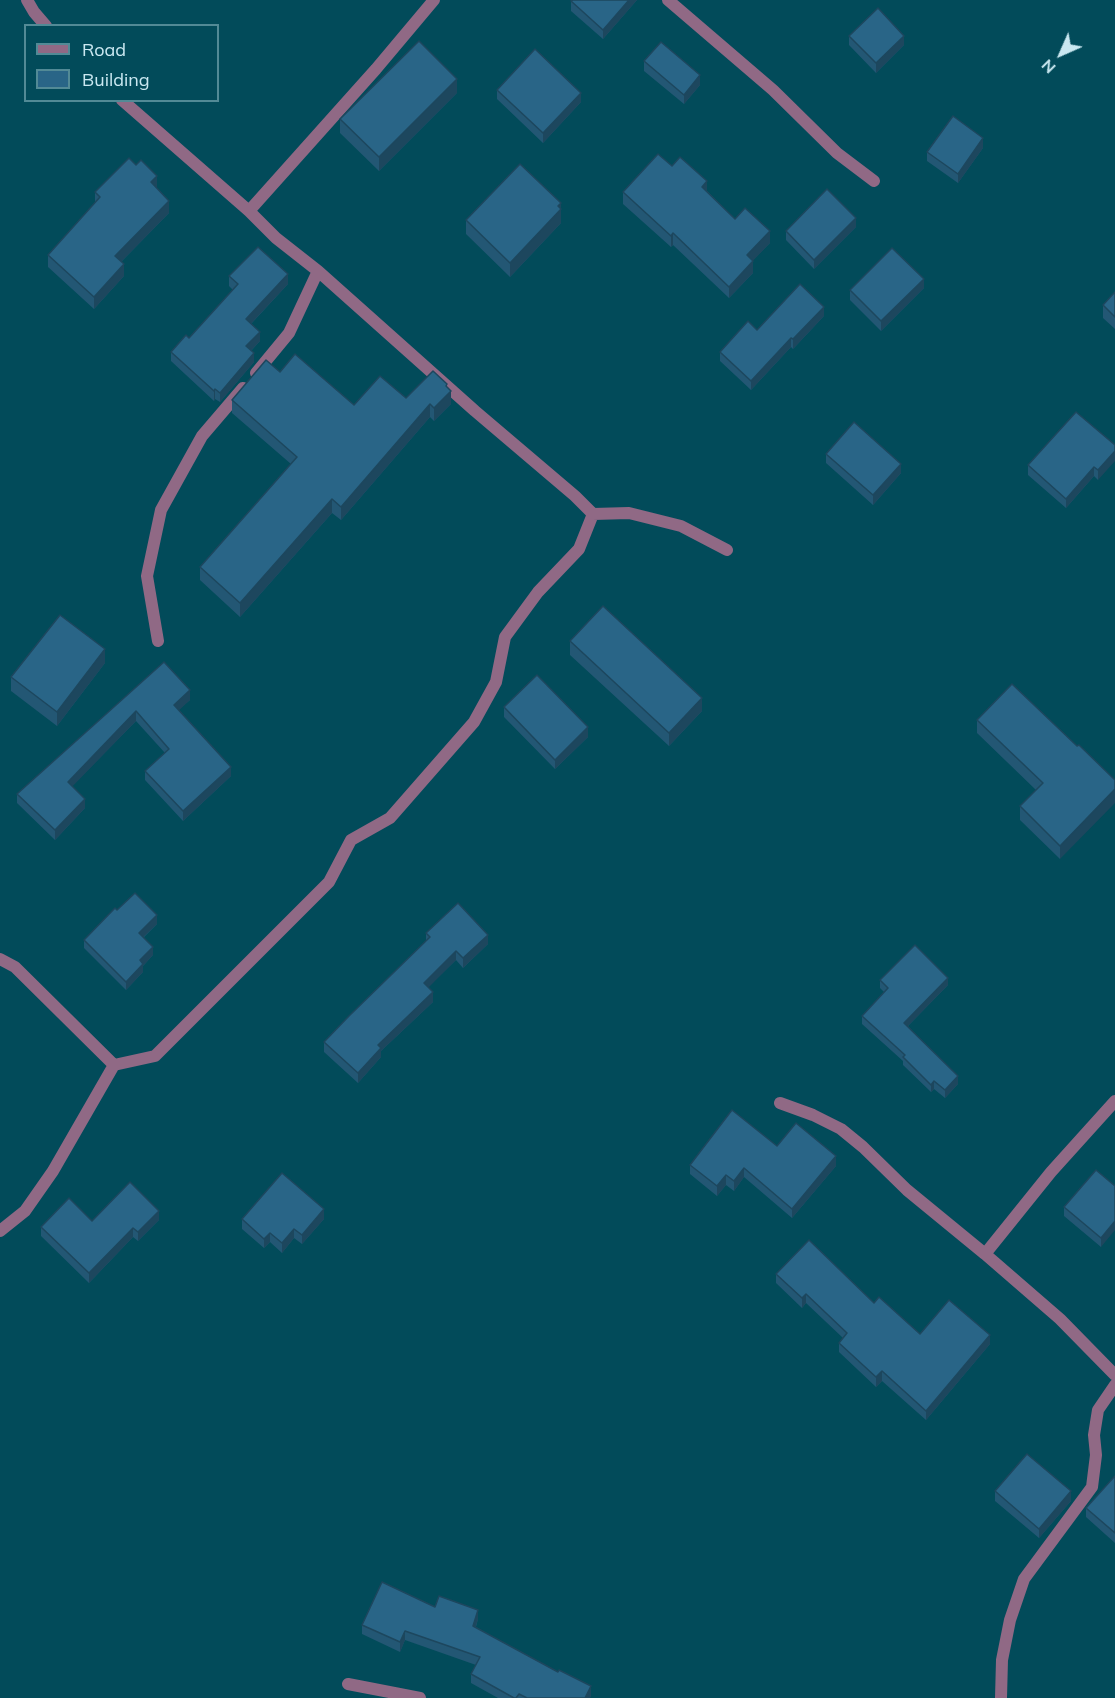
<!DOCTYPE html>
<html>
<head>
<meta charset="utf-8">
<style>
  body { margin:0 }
  #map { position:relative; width:1115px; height:1698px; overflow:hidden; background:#024b5a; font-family:Mulish,sans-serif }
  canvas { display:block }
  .legend { position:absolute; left:24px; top:24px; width:195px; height:78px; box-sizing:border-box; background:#024b5a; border:2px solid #528a96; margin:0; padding:8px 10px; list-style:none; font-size:18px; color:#cae8f1 }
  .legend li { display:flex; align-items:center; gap:12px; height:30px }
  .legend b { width:30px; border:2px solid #528a96 }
  .north { position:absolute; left:1031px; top:24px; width:60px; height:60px; -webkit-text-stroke:4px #024b5a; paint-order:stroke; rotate:225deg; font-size:16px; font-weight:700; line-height:24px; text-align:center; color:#cae8f1 }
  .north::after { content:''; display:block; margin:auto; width:21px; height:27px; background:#cae8f1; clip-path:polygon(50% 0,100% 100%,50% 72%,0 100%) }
</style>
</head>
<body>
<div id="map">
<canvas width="1115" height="1698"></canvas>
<ul class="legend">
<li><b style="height:8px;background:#906985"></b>Road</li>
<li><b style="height:16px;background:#296587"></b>Building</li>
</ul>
<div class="north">N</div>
</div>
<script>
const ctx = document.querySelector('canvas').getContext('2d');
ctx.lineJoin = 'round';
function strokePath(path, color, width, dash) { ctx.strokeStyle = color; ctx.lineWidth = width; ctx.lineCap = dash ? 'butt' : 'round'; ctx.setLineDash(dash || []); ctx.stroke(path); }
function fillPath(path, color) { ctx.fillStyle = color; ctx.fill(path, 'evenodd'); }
const minor = new Path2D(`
  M27 0 34 12 46 26
  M668 0 773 90 837 153 874 181
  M122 100 249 211 276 238 318 271 475 411 575 496 593 514 629 513 681 526 727 550
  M249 211 376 69 434 0
  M256 373 289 333 318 271
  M158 641 147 576 161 510 202 436 243 388
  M0 959 15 967 114 1065
  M780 1103 813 1115 841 1129 863 1147 907 1190 985 1254 1051 1172 1115 1101
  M0 1231 25 1211 53 1171 114 1065 155 1056 329 882 351 840 390 818 474 722 496 682 505 637 538 592 579 549 593 514
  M985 1254 1060 1319 1115 1375
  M348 1684 420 1698
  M1001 1698 1002 1660 1010 1620 1024 1579 1092 1487 1096 1455 1094 1435 1098 1410 1115 1385`);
const wall = new Path2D(`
  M637 0 603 39 571 11V1Z
  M849 36 904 45 876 73 849 45Z
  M644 61 700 85 684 104 644 71Z
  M497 90 581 102 543 143 497 99Z
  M457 93 379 171 340 133V119Z
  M983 148 958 183 927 161V152Z
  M672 166 707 191 735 219 770 243 752 261 753 273 729 298 673 245 671 247 623 204V192Z
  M157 188 169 213 122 261 124 276 94 309 48 267V255L95 203V192Z
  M561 209V223L510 277 466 234V220Z
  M856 227 814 269 786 240V231Z
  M229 276 288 284 251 324 260 341 251 351 254 362 220 402 215 399 214 401 171 361V352L189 338 233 290 229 286Z
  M924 288 881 331 850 300V290Z
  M1115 292V329L1103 318V305Z
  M824 316 793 349 791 347 751 390 720 361V352L757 330Z
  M280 372 354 405 406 398 447 387 451 404 434 421 430 417 341 520 332 513 240 617 200 580V567L291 464 232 413V400Z
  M1115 445 1098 480 1094 476 1066 508 1028 475V465Z
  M826 454 901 473 873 505 826 463Z
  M570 641 702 711 669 746 570 655Z
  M164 662 190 700 178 710 231 776 183 821 145 780V771L165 753 136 721 72 786 85 808 55 840 17 803V794Z
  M105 663 57 726 11 691V677Z
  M504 707 588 737 555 769 504 717Z
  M977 720 1077 746 1060 859 1020 820V806L1036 790 977 733Z
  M117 910 157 924 144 937 153 955 143 966V972L126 990 84 948V940Z
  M426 933 488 944 463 968 456 960 428 987 433 1002 381 1051V1057L358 1083 324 1052V1042L426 941Z
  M880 980 948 985 908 1026 958 1084 945 1098 934 1089 931 1092 903 1065V1061L862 1024V1016L884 992 880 988Z
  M777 1146 836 1166 792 1218 744 1177 734 1191 726 1185 717 1196 690 1174V1165Z
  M1115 1186 1101 1247 1064 1216V1207Z
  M242 1219H324L302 1244 294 1238 282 1253 270 1242 264 1248 242 1229Z
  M159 1220 138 1241 133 1237 89 1283 41 1236V1227L92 1221Z
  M776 1274 874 1303 920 1334 990 1344 926 1420 882 1381 876 1387 839 1352V1343L843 1338 806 1303 802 1308 776 1283Z
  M1115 1476V1543L1086 1517V1508Z
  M995 1491 1071 1501 1039 1538 995 1501Z
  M435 1607 478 1619 476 1627 591 1695 590 1698H498L471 1683V1674L476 1665 405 1640 400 1652 362 1634V1625Z`);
const shadedWall = new Path2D(`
  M629 0H637L603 39V30Z
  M904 36V45L876 73V63Z
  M700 75V85L684 104V95Z
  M457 79V93L379 171V157Z
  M581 93V102L543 143V133Z
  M983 138V148L958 183V174Z
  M157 176V188L151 182Z
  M707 181V193L702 187Z
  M169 201V213L115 268V256Z
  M561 203V223L510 277V263Z
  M856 218V227L814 269V260Z
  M770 231V243L747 267V255Z
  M673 233V245L671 247V236Z
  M753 261V273L729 298V287Z
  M124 264V276L94 309V297Z
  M288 274V284L246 329V319Z
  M924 279V288L881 331V321Z
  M824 307V316L793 349V339Z
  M260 332V341L246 356V346Z
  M791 338V347L751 390V381Z
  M254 353V362L220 402V393Z
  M447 384V395L451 391V404L434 421V408Z
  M215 389V399L214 401V391Z
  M430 404V417L341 520V507Z
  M1115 451V461L1098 480V470Z
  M901 464V473L873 505V495Z
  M1094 467V476L1066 508V499Z
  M332 499V513L240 617V603Z
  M105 649V663L57 726V712Z
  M190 690V700L174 715V705Z
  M702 698V711L669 746V733Z
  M136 711V721L68 791V782Z
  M588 727V737L555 769V760Z
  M231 767V776L183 821V811Z
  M1115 789V803L1060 859V846Z
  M85 799V808L55 840V830Z
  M157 915V924L139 941V933Z
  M488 935V944L463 968V958Z
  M153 947V955L143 966V972L126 990V982L140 960Z
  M456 951V960L424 992V983Z
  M948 978V985L904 1030V1023Z
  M433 992V1002L381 1051V1057L358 1083V1073L378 1045Z
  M958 1076V1084L945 1098V1090Z
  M934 1081V1089L931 1092V1085Z
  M836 1156V1166L792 1218V1209Z
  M744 1168V1177L734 1191V1181Z
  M726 1175V1185L717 1196V1186Z
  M324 1209V1219L302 1244V1235Z
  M159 1211V1220L138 1241V1232Z
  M1115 1221V1230L1101 1247V1238Z
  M133 1228V1237L89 1283V1273Z
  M294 1229V1238L282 1253V1243Z
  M270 1233V1242L264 1248V1239Z
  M806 1294V1303L802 1308V1298Z
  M990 1335V1344L926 1420V1411Z
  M882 1371V1381L876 1387V1377Z
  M1071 1491V1501L1039 1538V1529Z
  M478 1610V1619L473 1635V1626Z
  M405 1631V1640L400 1652V1642Z
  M591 1686V1695L590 1698H585Z`);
const building = new Path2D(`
  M573 0H629L603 30 571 1Z
  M878 8 904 36 876 63 849 36Z
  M419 41 457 79 379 157 340 119Z
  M661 42 700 75 684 95 644 61Z
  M535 49 581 93 543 133 497 90Z
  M953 116 983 138 958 174 927 152Z
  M658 154 672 166 680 157 707 181 702 187 735 219 745 208 770 231 747 255 753 261 729 287 673 233 671 236 623 192Z
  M129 158 136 165 141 160 157 176 151 182 169 201 115 256 124 264 94 297 48 255 100 197 95 192Z
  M520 164 561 203 558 206 561 209 510 263 466 220Z
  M827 189 856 218 814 260 786 231Z
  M258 247 288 274 246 319 260 332 246 346 254 353 220 393 215 389 214 391 171 352 186 335 189 338 238 284 229 276Z
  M892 248 924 279 881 321 850 290Z
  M800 284 824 307 793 339 791 338 751 381 720 352 748 321 757 330Z
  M1115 292V317L1103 305Z
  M295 354 354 405 380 376 406 398 433 371 447 384 446 386 451 391 434 408 430 404 341 507 332 499 240 603 200 567 297 457 232 400 266 360 280 372Z
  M1076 412 1115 445V451L1098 470 1094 467 1066 499 1028 465Z
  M854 422 901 464 873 495 826 454Z
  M603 606 702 698 669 733 570 641Z
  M60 615 105 649 57 712 11 677Z
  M164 662 190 690 174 705 231 767 183 811 145 771 169 749 136 711 68 782 85 799 55 830 17 794Z
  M537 675 588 727 555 760 504 707Z
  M1012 684 1077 746 1079 745 1115 780V789L1060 846 1020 806 1043 783 977 720Z
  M135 893 157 915 139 933 153 947 140 960 143 964 126 982 84 940 115 908 117 910Z
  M458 903 488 935 463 958 456 951 424 983 433 992 378 1045 381 1048 358 1073 324 1042 349 1016 430 937 426 933Z
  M915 945 948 978 904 1023 958 1076 945 1090 934 1081 931 1085 903 1057 905 1055 862 1016 888 988 880 980Z
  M732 1110 777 1146 796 1123 836 1156 792 1209 744 1168 734 1181 726 1175 717 1186 690 1165Z
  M1096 1170 1115 1186V1221L1101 1238 1064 1207Z
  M282 1173 324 1209 302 1235 294 1229 282 1243 270 1233 264 1239 242 1219Z
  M130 1182 159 1211 138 1232 133 1228 89 1273 41 1227 69 1198 92 1221Z
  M809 1240 874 1303 879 1297 920 1334 949 1300 990 1335 926 1411 882 1371 876 1377 839 1343 847 1333 806 1294 802 1298 776 1274Z
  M1027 1454 1071 1491 1039 1529 995 1491Z
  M1115 1476V1533L1086 1508Z
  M382 1582 435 1607 439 1596 478 1610 473 1626 558 1672 559 1670 591 1686 585 1698H527L519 1694 516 1698H514L471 1674 480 1657 405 1631 400 1642 362 1625Z`);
strokePath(minor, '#906985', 12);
fillPath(wall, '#235774');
fillPath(shadedWall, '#1d475e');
fillPath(building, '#296587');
strokePath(building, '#1d475e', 1.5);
</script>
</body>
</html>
